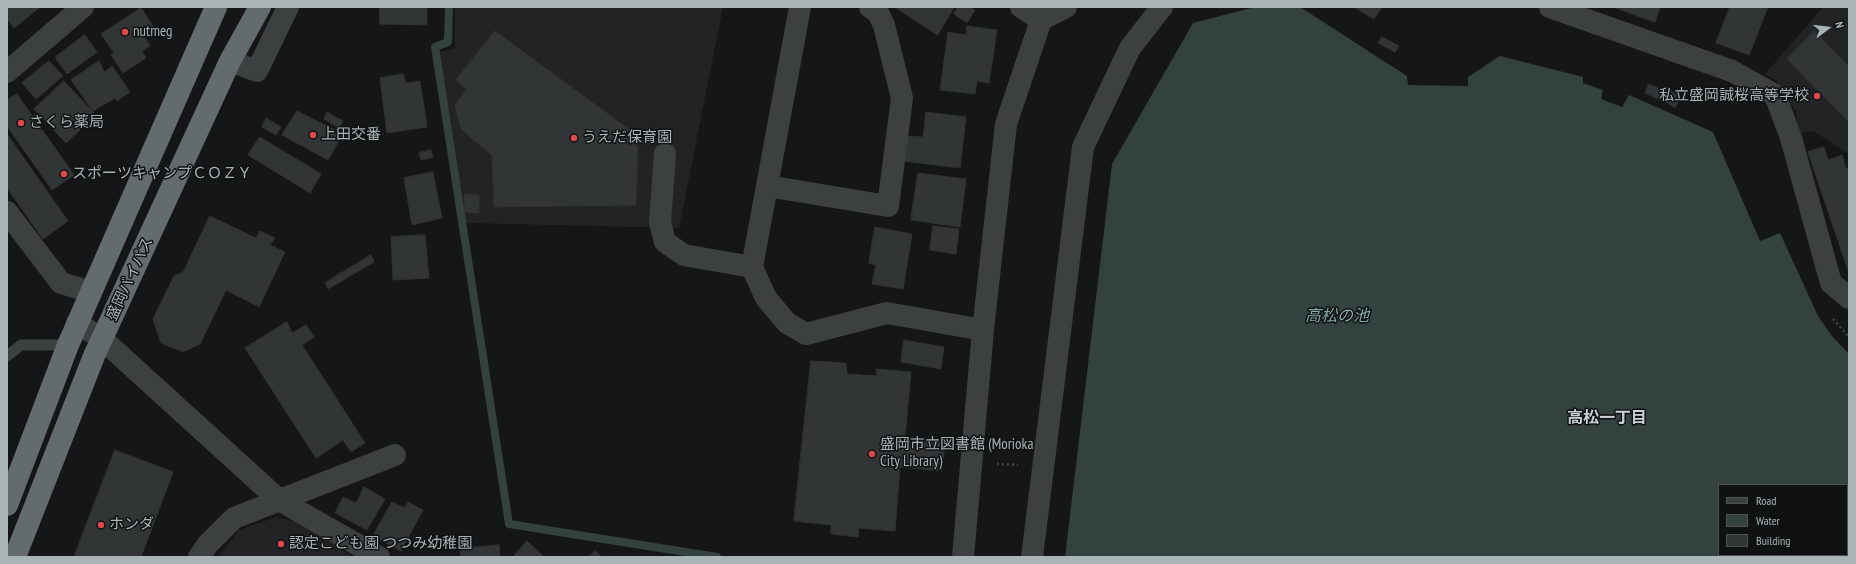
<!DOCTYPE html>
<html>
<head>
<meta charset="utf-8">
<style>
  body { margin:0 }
  #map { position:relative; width:1856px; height:564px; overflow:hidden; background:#151617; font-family:"PT Sans Narrow",sans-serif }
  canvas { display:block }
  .frame { position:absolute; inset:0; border:8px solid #a9b5b5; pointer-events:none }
  .legend { position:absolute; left:1718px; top:484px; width:130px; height:72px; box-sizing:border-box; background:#101112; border:1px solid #4d5353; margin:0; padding:5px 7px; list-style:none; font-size:12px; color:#a9b5b5 }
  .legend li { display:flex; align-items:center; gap:8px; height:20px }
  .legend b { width:20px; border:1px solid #4d5353 }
  .north { position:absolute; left:1808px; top:8px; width:40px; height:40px; -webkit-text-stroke:3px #101112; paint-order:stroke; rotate:75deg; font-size:11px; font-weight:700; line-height:16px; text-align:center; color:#a9b5b5 }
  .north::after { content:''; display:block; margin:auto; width:14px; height:18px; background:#a9b5b5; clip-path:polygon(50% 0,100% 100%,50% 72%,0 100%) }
</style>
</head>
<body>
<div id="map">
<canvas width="1856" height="564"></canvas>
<div class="frame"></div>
<ul class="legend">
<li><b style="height:5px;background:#3c4040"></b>Road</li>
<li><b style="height:11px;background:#34423f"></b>Water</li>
<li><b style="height:11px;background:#323536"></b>Building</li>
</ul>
<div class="north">N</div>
</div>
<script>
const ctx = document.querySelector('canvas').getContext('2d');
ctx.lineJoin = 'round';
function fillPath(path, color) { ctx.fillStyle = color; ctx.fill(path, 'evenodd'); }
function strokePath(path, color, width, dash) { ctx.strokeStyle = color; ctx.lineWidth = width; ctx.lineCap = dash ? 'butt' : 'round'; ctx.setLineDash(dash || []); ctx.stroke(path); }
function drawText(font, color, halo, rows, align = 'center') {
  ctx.font = font + ' "PT Sans Narrow","Noto Sans JP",sans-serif'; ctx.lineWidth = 3; ctx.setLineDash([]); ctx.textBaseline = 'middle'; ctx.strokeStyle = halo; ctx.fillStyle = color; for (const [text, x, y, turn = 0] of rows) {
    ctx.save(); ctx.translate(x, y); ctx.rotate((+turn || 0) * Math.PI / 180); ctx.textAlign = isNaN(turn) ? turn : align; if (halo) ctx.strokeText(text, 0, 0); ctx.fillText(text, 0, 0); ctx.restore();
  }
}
const built = new Path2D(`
  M455 7H723L679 228 465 223 439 52 455 48Z
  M1823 7H1849V154L1813 131 1799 133 1796 112 1776 80 1765 74Z
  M276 517 301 523 353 557H218L239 530Z`);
const water = new Path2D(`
  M1255 7H1300L1407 76 1408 85 1468 86V77L1500 56 1583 77V83L1603 90 1601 99 1622 107 1629 95 1713 132 1760 241 1780 233 1818 316 1831 335 1849 354V557H1065L1112 164 1193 23ZM1719 485H1847V555H1719Z`);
const stream = new Path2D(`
  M449 7 448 42 435 47 509 524 717 557`);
const building = new Path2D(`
  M7 7H40L14 28 7 19Z
  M380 7H427V25L380 24Z
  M895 7H954L938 35Z
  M958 7H970L975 10 967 23 954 14Z
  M1354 7H1382L1374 19Z
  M1614 7H1660L1655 22Z
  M1730 7H1768L1749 55 1716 43Z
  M141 8 155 29 144 36 150 46 142 51 146 58 123 73 111 55 114 53 101 34Z
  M967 26 997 30 989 83 977 81 975 94 940 90 948 32 966 35Z
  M495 31 638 136 636 205 494 207 492 155 461 129 455 106 466 89 456 80Z
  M1814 31 1849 67V122L1787 59Z
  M85 35 97 52 67 74 55 57Z
  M1382 37 1399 46 1395 52 1378 43Z
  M49 61 63 76 36 99 22 83Z
  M99 61 104 72 112 66 130 92 117 101 115 98 93 111 71 80Z
  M403 74 406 83 420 81 427 127 387 133 380 78Z
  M64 81 96 115 66 143 34 109Z
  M1649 84 1665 91 1660 100 1645 93Z
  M1671 91 1681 97 1675 108 1666 102Z
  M17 94 74 175 52 190 7 126V100Z
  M297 111 343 134 328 160 282 135Z
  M327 112 343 121 339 128 324 119Z
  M926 112 966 117 960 168 903 161 906 136 923 137Z
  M266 118 281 127 276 135 262 127Z
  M7 134 68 221 43 239 7 188Z
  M260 137 321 174 310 193 248 155Z
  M1824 147 1828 160 1842 155 1846 169 1849 168V273L1808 152Z
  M431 150 433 157 421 160 419 153Z
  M433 172 442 218 412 225 404 178Z
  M918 173 966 179 960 227 911 220Z
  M465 194 479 195V213L465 212Z
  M210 216 256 238 260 231 275 238 270 245 285 252 259 307 226 290 200 344 183 352 161 343 153 319 174 276 183 272Z
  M933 226 959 229 956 254 930 250Z
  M875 227 912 234 903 289 872 284 876 265 869 263Z
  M425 235 429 278 393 280 391 237Z
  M371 255 374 262 328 289 325 283Z
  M287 322 292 333 306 325 314 337 302 345 365 443 351 452 343 440 316 458 245 348Z
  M904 340 944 347 941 369 901 362Z
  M811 361 846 363 847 374 877 376 876 369 911 372 905 438 945 442 942 471 900 467 895 531 859 528 858 537 831 534V525L794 521Z
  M115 450 173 472 141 557H74Z
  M364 487 385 499 367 530 335 513 343 497 356 503Z
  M392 502 405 508 408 502 423 510 401 551 373 536Z
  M527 541 544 557H513Z
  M499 545 500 557H461L460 549Z
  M595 551 602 557H589Z`);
const path = new Path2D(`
  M1833 319 1849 337
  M997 464 1018 465`);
const lane = new Path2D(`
  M7 356 21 345H68`);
const street = new Path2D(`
  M800 7 767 186 888 206 902 98 884 25 878 13 870 7
  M1021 7 1041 20
  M1550 7 1732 71 1775 95 1791 138 1831 283 1849 298
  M230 61 257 71 288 7
  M7 72 83 7
  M665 154 660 222 665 242 684 255 752 267
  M767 186 752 267 766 298 787 323 806 334 887 313 983 330
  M7 212 61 283 91 292
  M77 323 102 339 279 500 379 557
  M199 557 207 545 234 518 395 455
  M963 557 983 330 1006 124 1041 20 1066 7
  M1032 557 1083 147 1130 48 1162 7`);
const highway = new Path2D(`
  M7 505 68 345 216 7
  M15 557 94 356 230 61 260 7`);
const markers = [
  [125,32,4,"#db494b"],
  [1817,96,4,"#db494b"],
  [21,123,4,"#db494b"],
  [313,135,4,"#db494b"],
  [574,138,4,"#db494b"],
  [64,174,4,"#db494b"],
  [872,454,4,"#db494b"],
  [101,525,4,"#db494b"],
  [281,544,4,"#db494b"]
];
const poiNames = [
  ["nutmeg",133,32],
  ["私立盛岡誠桜高等学校",1809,96,"right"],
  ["さくら薬局",29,123],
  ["上田交番",321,135],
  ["うえだ保育園",582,138],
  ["スポーツキャンプＣＯＺＹ",72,174],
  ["盛岡市立図書館 (Morioka",880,445],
  ["City Library)",880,462],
  ["ホンダ",109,525],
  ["認定こども園 つつみ幼稚園",289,544]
];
const streetNames = [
  ["盛岡バイパス",130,279,-65]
];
const waterNames = [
  ["高松の池",1337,316]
];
const neighbourhoodNames = [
  ["高松一丁目",1607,418]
];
fillPath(built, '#212324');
fillPath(water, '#34423f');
strokePath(stream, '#34423f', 8);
fillPath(building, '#323536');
strokePath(building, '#2f3132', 1);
strokePath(path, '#3f4444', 2.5, [2, 3]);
strokePath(lane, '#3c4040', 11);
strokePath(street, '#3c4040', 22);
strokePath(highway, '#636b6c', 22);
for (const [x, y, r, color] of markers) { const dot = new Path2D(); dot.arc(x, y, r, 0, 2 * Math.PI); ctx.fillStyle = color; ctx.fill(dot); strokePath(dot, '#101112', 1.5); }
drawText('15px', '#a9b5b5', '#101112', poiNames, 'left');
drawText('15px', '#a9b5b5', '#101112', streetNames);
drawText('italic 16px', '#84aca4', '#101112', waterNames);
drawText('bold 16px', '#c9d1d2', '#101112', neighbourhoodNames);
</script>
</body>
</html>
